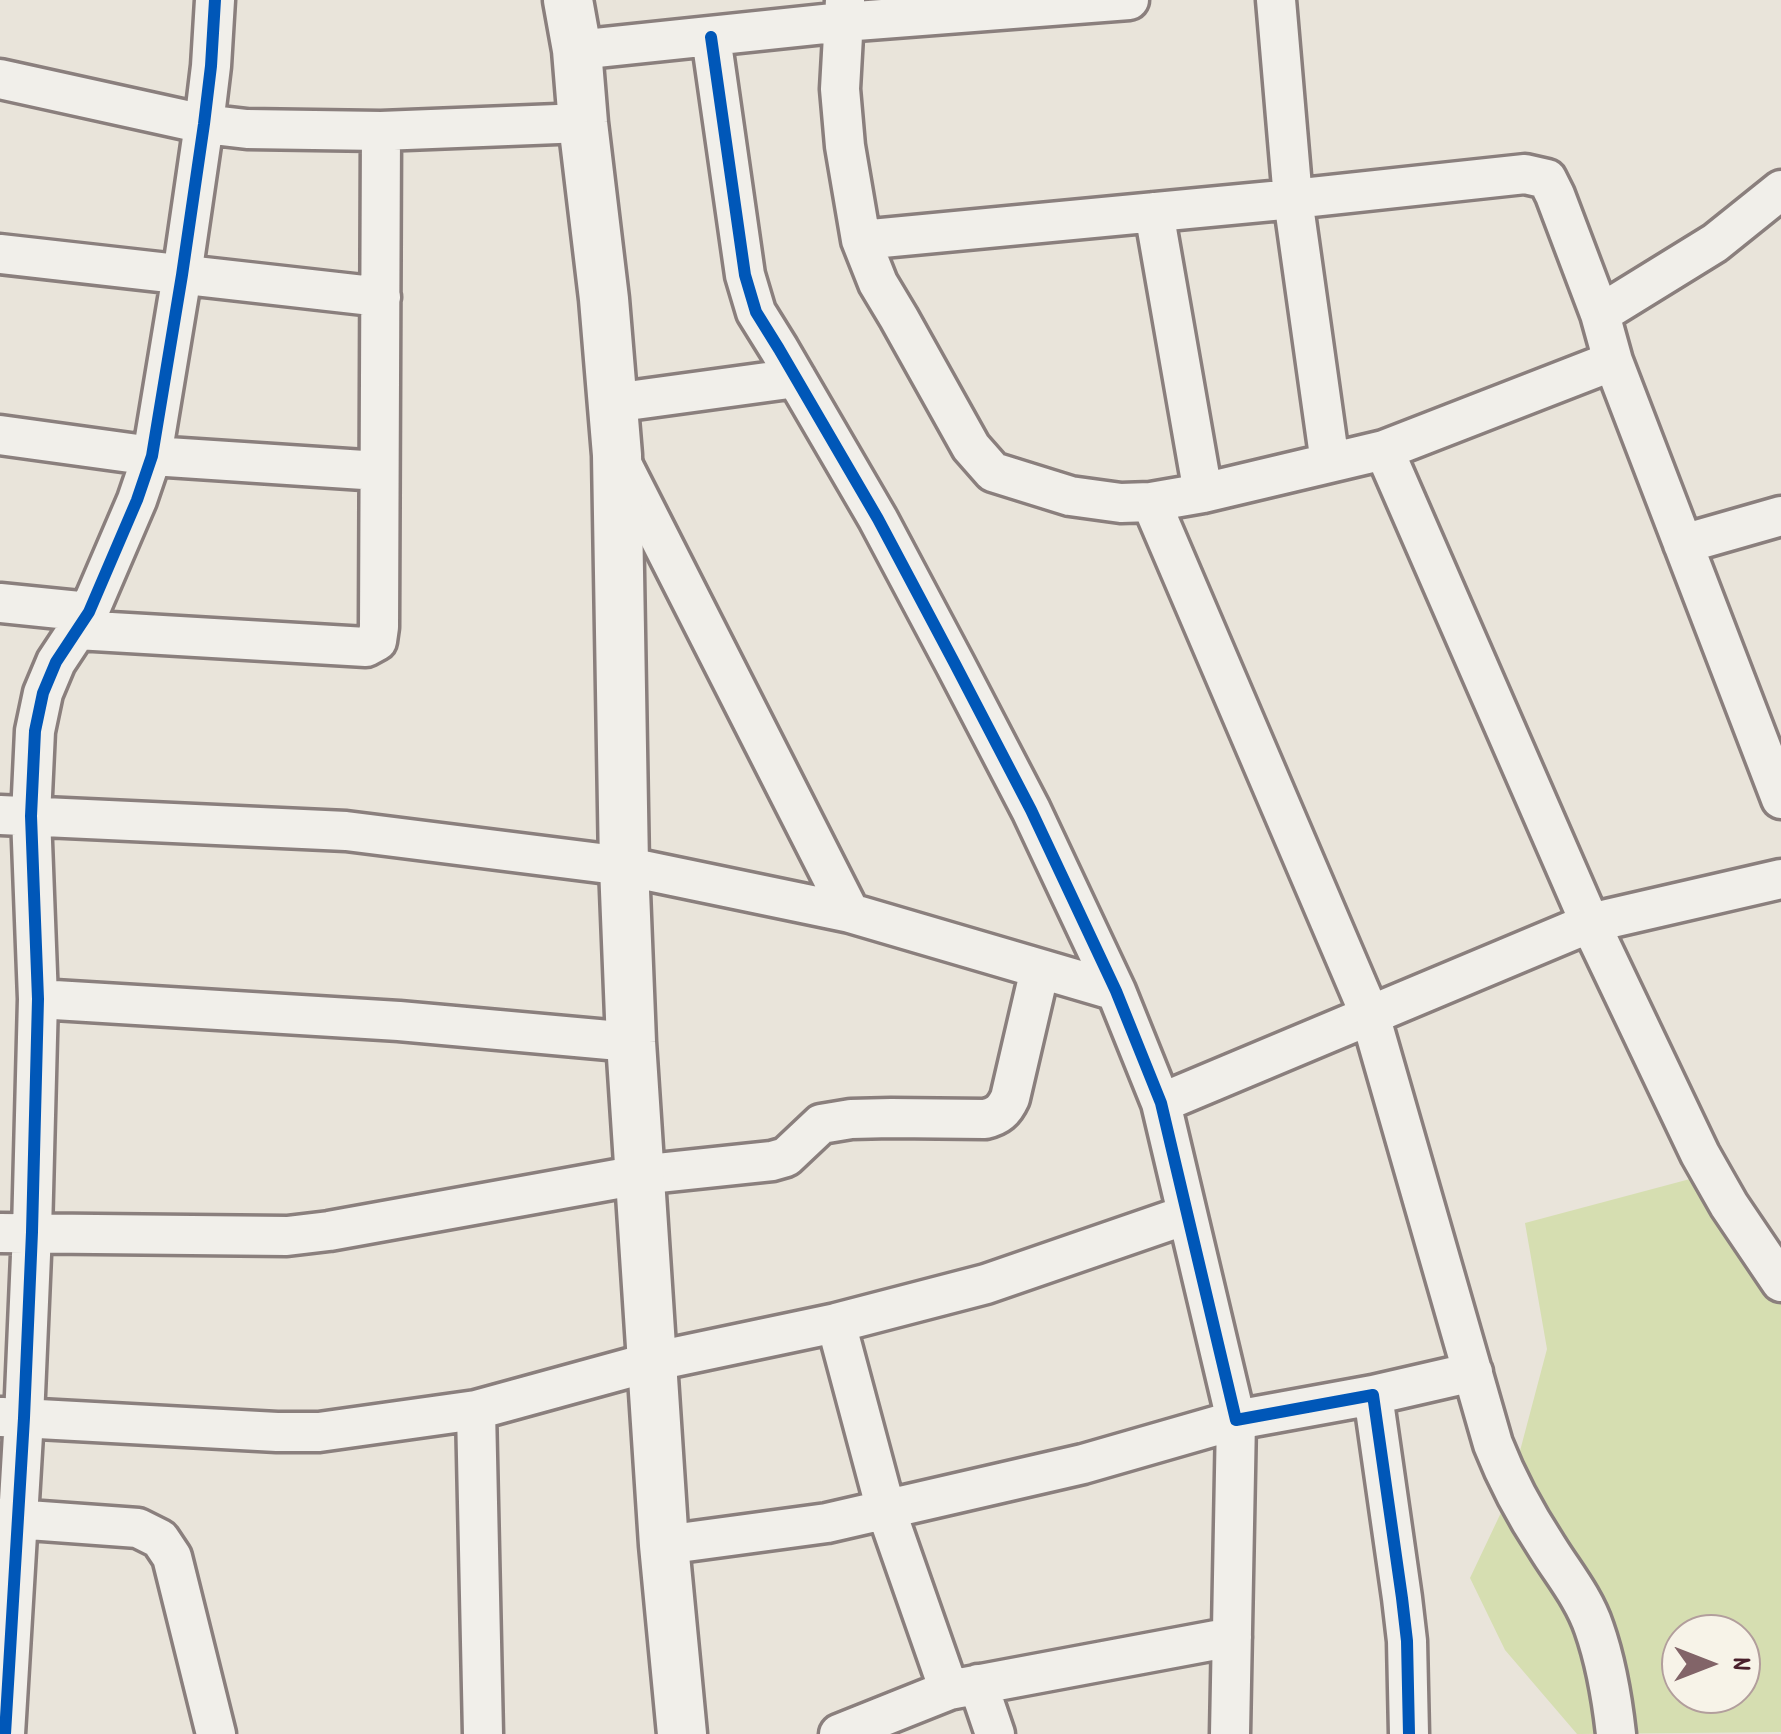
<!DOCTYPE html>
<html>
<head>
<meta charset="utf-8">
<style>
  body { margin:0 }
  #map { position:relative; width:1781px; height:1734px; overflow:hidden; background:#e9e4da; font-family:Dekko,sans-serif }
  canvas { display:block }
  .north { position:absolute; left:1661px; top:1614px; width:100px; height:100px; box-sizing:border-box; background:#f7f3e8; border:2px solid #b29e9c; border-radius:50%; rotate:90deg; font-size:28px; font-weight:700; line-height:40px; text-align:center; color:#4a1f2b }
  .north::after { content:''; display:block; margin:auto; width:35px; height:45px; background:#826468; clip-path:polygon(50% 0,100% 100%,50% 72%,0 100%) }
</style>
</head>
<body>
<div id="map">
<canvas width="1781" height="1734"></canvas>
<div class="north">N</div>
</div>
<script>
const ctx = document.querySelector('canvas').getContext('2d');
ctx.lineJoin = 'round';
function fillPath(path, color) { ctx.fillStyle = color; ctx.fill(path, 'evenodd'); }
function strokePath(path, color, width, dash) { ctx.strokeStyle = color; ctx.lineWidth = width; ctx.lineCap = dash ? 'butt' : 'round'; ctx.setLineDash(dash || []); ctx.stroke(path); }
const green = new Path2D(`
  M1705 1175 1781 1272V1732L1577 1734 1505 1650 1470 1578 1507 1500 1547 1349 1525 1223ZM1681 1634H1741V1694H1681Z`);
const minor = new Path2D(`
  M845 0 840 89 845 146 861 240 878 283 899 318 971 447 993 472 1070 496 1121 503 1151 502 1203 493 1384 450 1613 361
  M1276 0 1293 199 1330 463
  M711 37 745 275 756 312 779 349 878 519 955 664 1031 810 1116 991 1161 1103 1236 1420 1373 1395 1402 1598 1407 1641 1409 1734
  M577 50 843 22 1129 0
  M0 79 204 124 247 129 381 131 583 123
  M1154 212 1203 493
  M861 240 1293 199 1525 174 1547 179 1555 195 1600 314 1613 361 1781 799
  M0 254 381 297
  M1600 314 1715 243 1781 190
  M613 403 796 378
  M0 435 152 456 379 471
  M1384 450 1590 923 1700 1154 1729 1205 1781 1282
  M618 456 850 913
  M1151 502 1370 1015 1493 1444C1507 1480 1526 1515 1547 1547 1563 1573 1584 1598 1594 1628 1606 1662 1612 1698 1616 1734
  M1683 544 1781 516
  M0 603 89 612
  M77 630 366 647 377 641 379 627 381 131
  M0 815 346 831 624 866 850 913 1116 991
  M38 999 399 1021 631 1042
  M1161 1103 1590 923 1781 879
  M0 1233 287 1236 329 1231 639 1175 772 1161 786 1157 821 1124 851 1119 891 1118 985 1119C998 1116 1004 1111 1010 1098L1040 969
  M836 1323 886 1510 949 1690 839 1734
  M1373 1395 1473 1372
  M476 1410 483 1734
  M2 1417 277 1432H319L476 1410 651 1362 836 1323 986 1284 1186 1215
  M0 1518 138 1528 160 1539 172 1557 216 1734
  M664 1545 827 1523 1083 1464 1236 1420 1230 1734
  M978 1684 995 1734
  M949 1690 1232 1637
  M5 1734 24 1418 32 1232 38 999 31 816 35 731 43 693 56 662 89 612 137 500 152 456 182 275 204 124 211 66 215 0`);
const tertiary = new Path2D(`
  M568 0 577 50 583 123 604 299 617 455 624 866 631 1042 664 1545 682 1734`);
const cycleway = new Path2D(`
  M711 37 745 275 756 312 779 349 878 519 955 664 1031 810 1116 991 1161 1103 1236 1420 1373 1395 1402 1598 1407 1641 1409 1734
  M5 1734 24 1418 32 1232 38 999 31 816 35 731 43 693 56 662 89 612 137 500 152 456 182 275 204 124 211 66 215 0`);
fillPath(green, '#d6deb1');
strokePath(minor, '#8a7f7d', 45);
strokePath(tertiary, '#8a7f7d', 55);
strokePath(minor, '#f1efea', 38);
strokePath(tertiary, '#f1efea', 48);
strokePath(cycleway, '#0057b8', 12);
</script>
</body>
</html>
